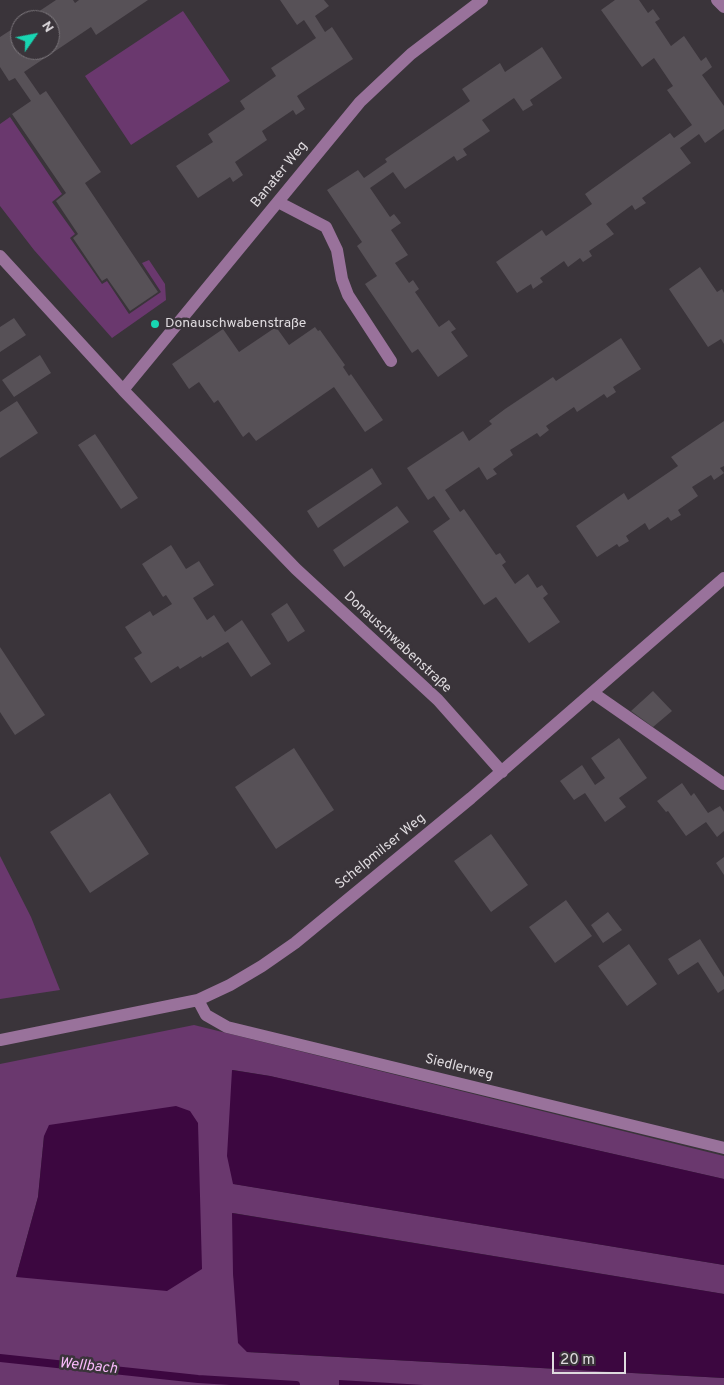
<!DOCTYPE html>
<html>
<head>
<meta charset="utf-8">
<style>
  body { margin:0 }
  #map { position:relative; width:724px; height:1385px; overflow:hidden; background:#3a343a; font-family:Overpass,sans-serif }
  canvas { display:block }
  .north { position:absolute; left:10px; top:10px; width:50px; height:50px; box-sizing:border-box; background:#3a343a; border:1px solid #7c777c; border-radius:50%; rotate:57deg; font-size:14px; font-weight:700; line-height:20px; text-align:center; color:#dfdbdf }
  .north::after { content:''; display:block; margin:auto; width:18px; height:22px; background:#18d5b2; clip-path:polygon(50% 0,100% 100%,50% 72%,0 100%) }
  .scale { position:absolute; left:552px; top:1352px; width:74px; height:22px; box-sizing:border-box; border:2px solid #dfdbdf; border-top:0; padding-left:6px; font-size:15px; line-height:18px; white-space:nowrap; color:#dfdbdf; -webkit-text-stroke:4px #3a343a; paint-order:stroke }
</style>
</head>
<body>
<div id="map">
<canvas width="724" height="1385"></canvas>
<div class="north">N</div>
<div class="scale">20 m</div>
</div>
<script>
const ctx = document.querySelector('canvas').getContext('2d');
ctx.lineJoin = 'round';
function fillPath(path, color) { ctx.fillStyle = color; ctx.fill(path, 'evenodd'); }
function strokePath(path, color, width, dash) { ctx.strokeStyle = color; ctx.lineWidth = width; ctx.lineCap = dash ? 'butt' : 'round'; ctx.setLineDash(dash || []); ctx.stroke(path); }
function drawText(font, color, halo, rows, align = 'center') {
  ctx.font = font + ' Overpass,sans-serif'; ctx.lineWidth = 5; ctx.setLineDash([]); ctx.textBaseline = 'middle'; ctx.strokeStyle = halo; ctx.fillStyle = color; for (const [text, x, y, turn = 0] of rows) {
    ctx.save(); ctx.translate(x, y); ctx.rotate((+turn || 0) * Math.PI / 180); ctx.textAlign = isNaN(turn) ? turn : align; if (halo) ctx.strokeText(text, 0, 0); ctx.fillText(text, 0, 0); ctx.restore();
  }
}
const green = new Path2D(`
  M183 11 230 81 131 145 85 76Z
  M10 117 62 194 52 202 75 234 70 238 102 284 107 281 129 314 161 292 142 263 149 260 165 284 166 300 112 338 34 250 0 206V124Z
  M0 856 31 917 60 990 0 999Z
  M194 1025 724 1156V1179L270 1076 233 1070 234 1184 724 1265V1294L233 1213V1273L247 1352 724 1378V1385H0V1064ZM190 1111 16 1277 38 1197 44 1136Z`);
const water = new Path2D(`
  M232 1070 270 1076 724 1179V1265L233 1184 227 1156Z
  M176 1106 190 1111 198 1123 202 1269 167 1291 16 1277 38 1197 44 1136 49 1125Z
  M232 1213 724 1294V1378L247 1352 238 1343 233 1273Z
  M339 1380 424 1385H339Z`);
const stream = new Path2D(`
  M0 1358 198 1379 296 1385`);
const building = new Path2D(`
  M56 0H73L75 3 79 0H148L96 35 91 27 24 72 40 95 46 91 101 172 85 183 158 292 130 311 107 278 102 281 73 238 78 234 56 201 66 193 12 114 31 101 15 78 9 81 0 67V37L20 24V50H50V20H26Z
  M280 0H324L329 6 315 16 325 32 332 27 353 59 297 96 305 109 296 115 293 110 262 131 267 140 235 162 243 175 233 182 230 177 198 198 176 166 213 142 208 134 245 109 240 101 276 76 271 68 316 38 304 20 297 25Z
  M615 0H639L648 13 653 9 660 19 655 22 671 46 684 36 701 61 706 57 712 67 702 75 724 106V129L705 143 699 134 680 148 691 163 642 198 646 203 635 210 632 205 606 224 614 234 589 251 592 256 583 262 580 258 568 267 564 261 540 278 543 282 533 289 531 284 517 293 496 262 542 230 546 236 592 204 585 194 670 133 674 138 692 125 667 90 673 86 654 58 642 67 601 10Z
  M542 47 562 78 530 100 533 105 523 111 514 98 482 120 490 131 463 149 467 155 457 161 454 156 405 189 393 172 370 188 390 217 394 214 401 223 391 230 408 255 395 263 409 283 413 280 419 289 415 292 439 327 449 320 456 329 451 332 468 356 438 377 418 349 412 353 365 284 377 276 357 246 362 242 327 190 358 170 364 178 387 162 385 159 470 101 462 89 500 63 505 72Z
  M700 267 717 292 722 289 724 293V344L721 339 708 347 669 289Z
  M14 318 26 335 0 352V327Z
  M276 327 289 345 315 327 318 331 320 330 345 365 343 367 349 376 351 374 383 420 365 432 334 387 256 441 249 432 243 437 218 400 214 403 199 382 189 389 172 364 223 329 239 352Z
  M621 338 641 369 613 387 616 392 607 398 604 394 577 412 574 407 546 426 549 430 540 437 537 433 510 450 513 455 493 469 497 474 487 480 479 467 445 490 460 512 464 509 496 555 500 553 506 562 502 565 515 584 528 574 537 588 542 585 548 594 543 598 560 622 529 643 496 597 484 605 433 531 450 519 434 496 428 500 407 468 463 431 469 441 492 424 489 421 505 409 553 377 556 381Z
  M40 355 51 373 14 397 2 380Z
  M17 401 38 433 0 458V412Z
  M724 421V466L720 468 724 473 714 480 711 475 692 487 698 496 678 510 681 515 671 521 668 517 649 530 645 523 626 536 629 541 619 547 617 544 597 557 576 526 624 493 628 500 678 466 671 457Z
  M95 434 138 498 121 509 78 445Z
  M372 468 382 484 318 528 307 511Z
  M397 506 409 522 344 567 333 550Z
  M171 545 186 569 199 561 214 585 193 598 207 620 214 615 225 632 242 620 271 664 251 677 228 642 202 658 201 656 180 669 178 666 151 683 134 658 142 653 125 627 150 611 153 616 172 604 166 595 163 597 142 564Z
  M287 603 305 631 288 642 271 614Z
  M0 647 45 715 15 735 0 712Z
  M653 691 672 711 653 727 631 711Z
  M619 738 647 778 619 798 626 807 605 822 585 793 574 800 560 781 582 765 595 785 605 778 591 758Z
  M294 748 334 810 276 849 235 787Z
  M682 783 691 796 694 793 708 813 720 806 724 812V831L717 837 706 822 686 836 668 811 666 812 657 801Z
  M110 793 149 854 90 893 50 832Z
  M491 834 528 885 491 912 454 861Z
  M724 857V875L716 863Z
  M566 900 592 936 555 963 529 927Z
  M608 912 622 930 603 943 591 925Z
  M700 939 724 977V989L718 993 698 962 678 975 668 959Z
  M629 944 657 984 627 1006 598 966Z`);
const minor = new Path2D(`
  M717 0 724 7
  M278 202 326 227 337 250 342 279 348 295 391 361
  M0 256 123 390 296 569 438 700 502 772
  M123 390 360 102 411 54 482 0
  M593 693 724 784
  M198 1000 206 1015 227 1027 724 1148
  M0 1040 198 1000 230 985 262 966 295 943 471 798 724 578`);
const markers = [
  [155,324,5,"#18d5b2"]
];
const streetNames = [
  ["Banater Weg",280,175,-51],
  ["Donauschwabenstraße",397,643,43],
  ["Schelpmilser Weg",381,852,-39],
  ["Siedlerweg",459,1068,14]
];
const poiNames = [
  ["Donauschwabenstraße",165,324]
];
const waterNames = [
  ["Wellbach",88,1367,6]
];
fillPath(green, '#6a386e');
fillPath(water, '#3c0740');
strokePath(stream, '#3c0740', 8);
fillPath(building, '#575157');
strokePath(minor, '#99729b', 12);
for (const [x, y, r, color] of markers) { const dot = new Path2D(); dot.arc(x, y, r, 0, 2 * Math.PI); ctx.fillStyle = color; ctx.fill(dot); strokePath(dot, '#3a343a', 2); }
drawText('14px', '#dfdbdf', '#3a343a', streetNames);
drawText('14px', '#dfdbdf', '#3a343a', poiNames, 'left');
drawText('italic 15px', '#f9bafb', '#3a343a', waterNames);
</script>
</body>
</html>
